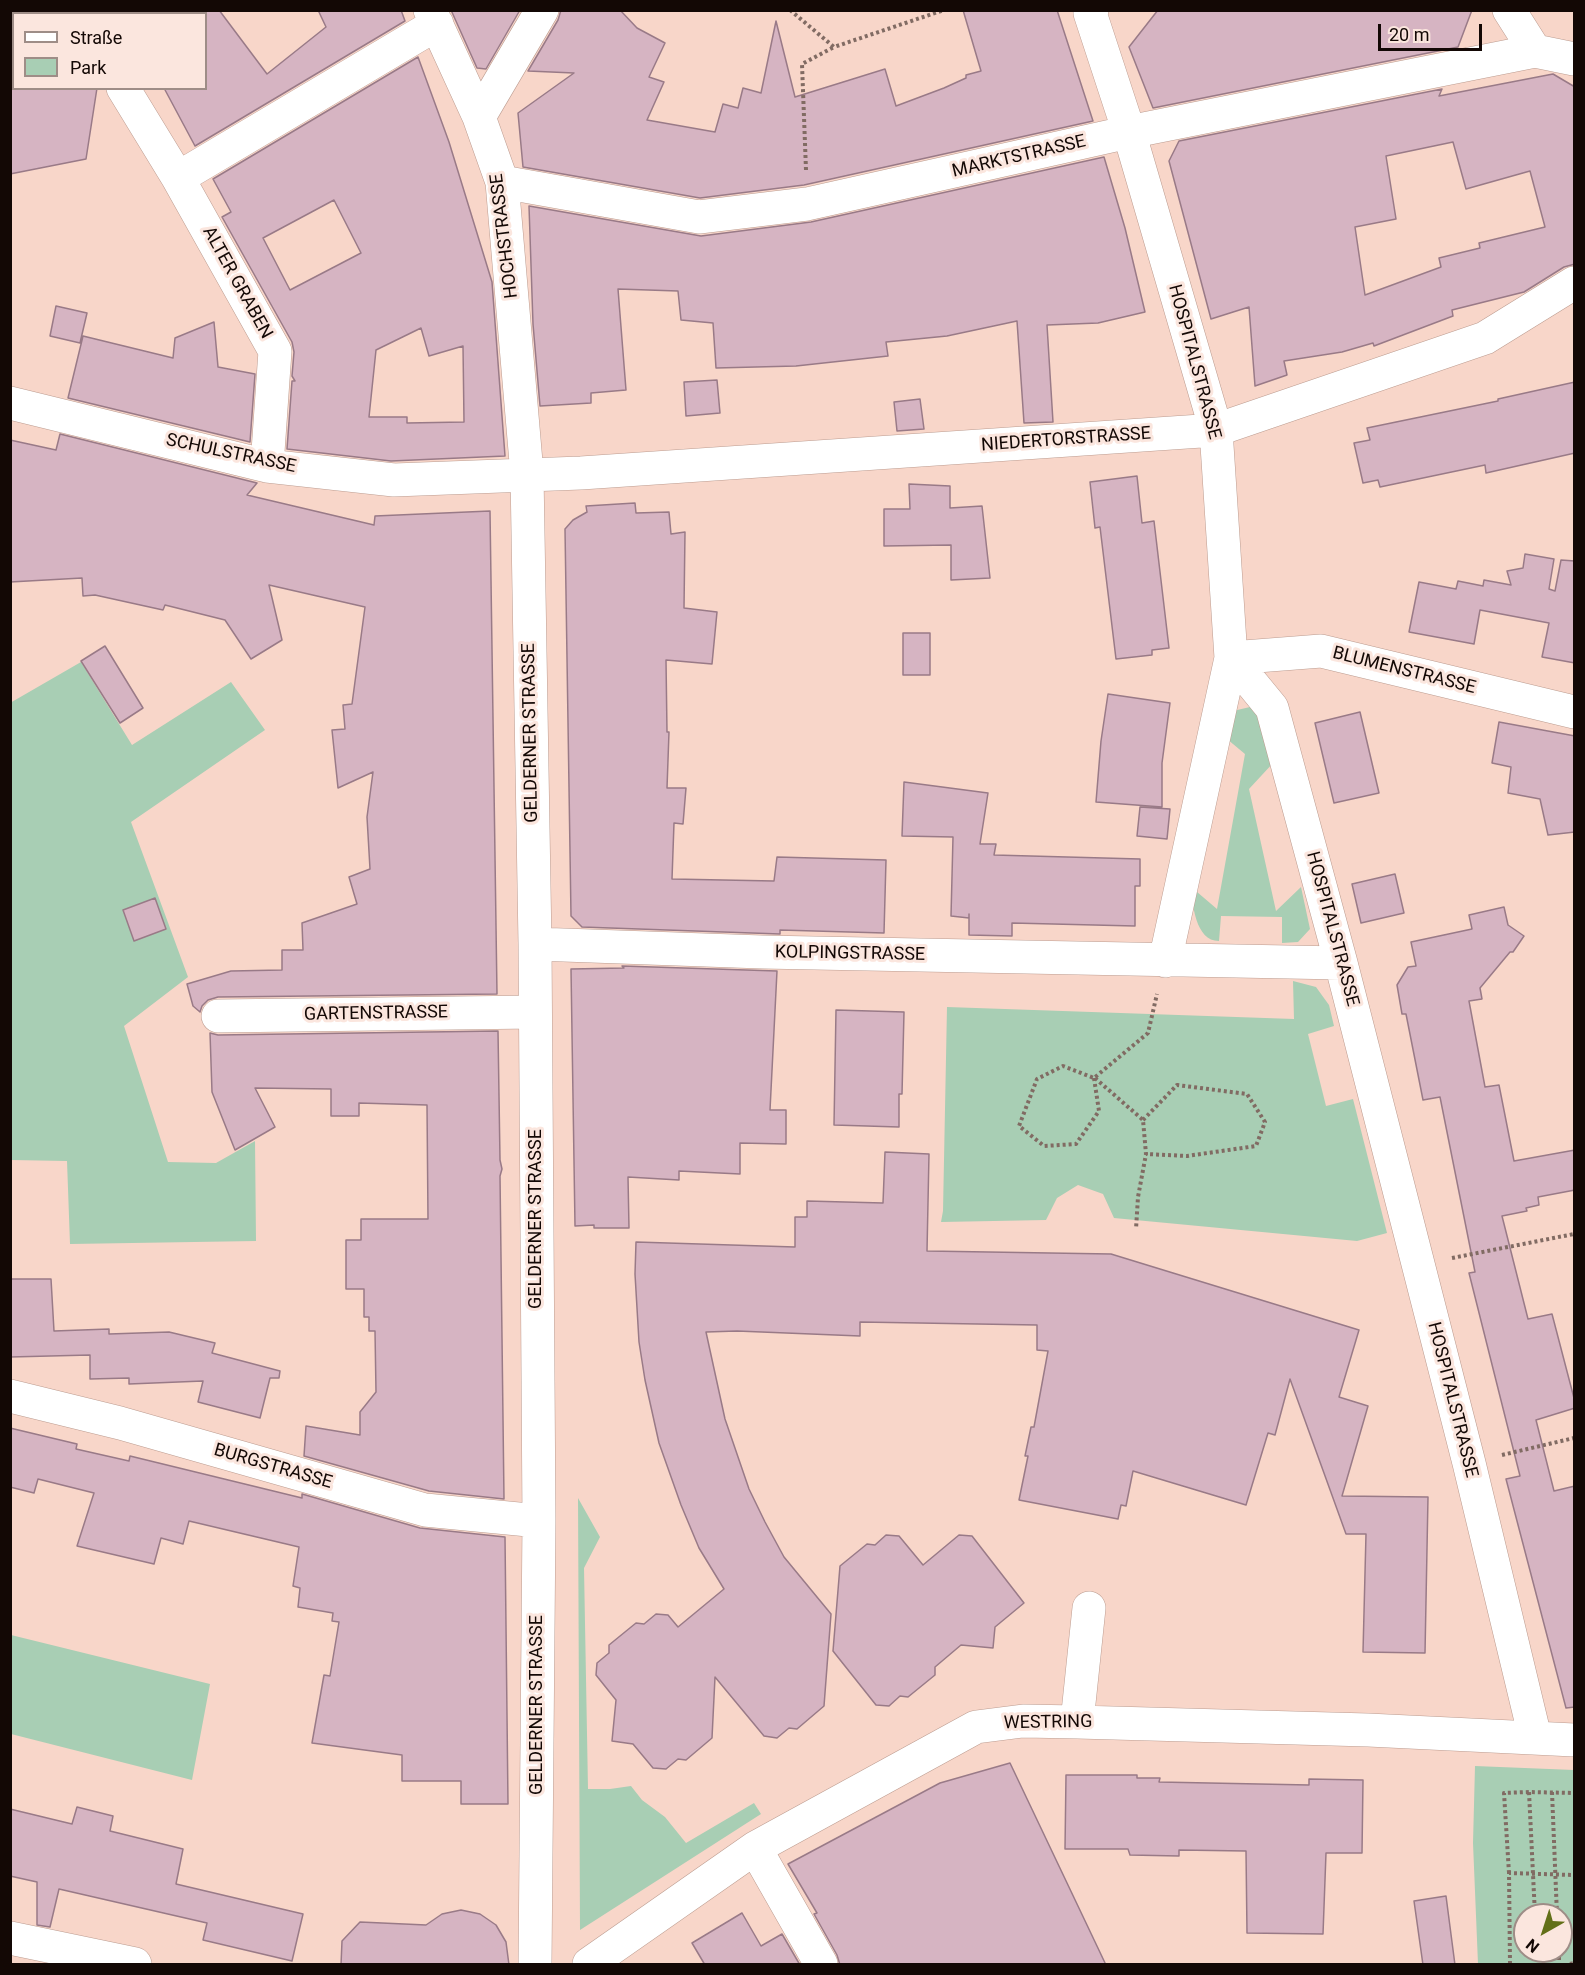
<!DOCTYPE html>
<html>
<head>
<meta charset="utf-8">
<style>
  body { margin:0 }
  #map { position:relative; width:1585px; height:1975px; overflow:hidden; background:#f8d6c9; font-family:Roboto,sans-serif }
  canvas { display:block }
  .frame { position:absolute; inset:0; border:12px solid #130805; pointer-events:none }
  .legend { position:absolute; left:12px; top:12px; width:195px; height:78px; box-sizing:border-box; background:#fbe6de; border:2px solid #9e8d87; margin:0; padding:8px 10px; list-style:none; font-size:18px; color:#130805 }
  .legend li { display:flex; align-items:center; gap:12px; height:30px }
  .legend b { width:30px; border:2px solid #9e8d87 }
  .north { position:absolute; left:1513px; top:1903px; width:60px; height:60px; box-sizing:border-box; background:#fbe6de; border:2px solid #9e8d87; border-radius:50%; rotate:219deg; font-size:16px; font-weight:700; line-height:24px; text-align:center; color:#130805 }
  .north::after { content:''; display:block; margin:auto; width:21px; height:27px; background:#626f18; clip-path:polygon(50% 0,100% 100%,50% 72%,0 100%) }
  .scale { position:absolute; left:1378px; top:24px; width:104px; height:27px; box-sizing:border-box; border:3px solid #130805; border-top:0; padding-left:8px; font-size:18px; line-height:21px; white-space:nowrap; color:#130805; -webkit-text-stroke:4px #fbe6de; paint-order:stroke }
</style>
</head>
<body>
<div id="map">
<canvas width="1585" height="1975"></canvas>
<div class="frame"></div>
<ul class="legend">
<li><b style="height:8px;background:#fff"></b>Straße</li>
<li><b style="height:16px;background:#a8ceb4"></b>Park</li>
</ul>
<div class="north">N</div>
<div class="scale">20 m</div>
</div>
<script>
const ctx = document.querySelector('canvas').getContext('2d');
ctx.lineJoin = 'round';
function fillPath(path, color) { ctx.fillStyle = color; ctx.fill(path, 'evenodd'); }
function strokePath(path, color, width, dash) { ctx.strokeStyle = color; ctx.lineWidth = width; ctx.lineCap = dash ? 'butt' : 'round'; ctx.setLineDash(dash || []); ctx.stroke(path); }
function drawText(font, color, halo, rows, align = 'center') {
  ctx.font = font + ' Roboto,sans-serif'; ctx.lineWidth = 6; ctx.setLineDash([]); ctx.textBaseline = 'middle'; ctx.strokeStyle = halo; ctx.fillStyle = color; for (const [text, x, y, turn = 0] of rows) {
    ctx.save(); ctx.translate(x, y); ctx.rotate((+turn || 0) * Math.PI / 180); ctx.textAlign = isNaN(turn) ? turn : align; if (halo) ctx.strokeText(text, 0, 0); ctx.fillText(text, 0, 0); ctx.restore();
  }
}
const green = new Path2D(`
  M81 662 132 745 231 682 265 730 131 822 188 977 124 1026 168 1162 216 1163 255 1141 256 1241 70 1244 67 1161 11 1160 10 703Z
  M1250 707 1263 717 1274 762 1249 789 1276 911 1301 887 1310 929 1298 942 1282 943V917L1221 916 1219 941C1195 941 1193 904 1190 886L1217 909 1245 754 1221 734 1233 711Z
  M1293 981 1316 987 1329 1005 1334 1026 1308 1034 1326 1106 1353 1099 1387 1233 1357 1241 1114 1218 1103 1194 1078 1185 1057 1198 1046 1220 941 1222 943 1211 947 1007 1294 1019Z
  M578 1498 600 1537 584 1568 588 1789H610L631 1786 642 1800 665 1817 686 1843 754 1803 761 1814 580 1930Z
  M11 1635 210 1684 192 1780 11 1734Z
  M1475 1766 1574 1770V1964H1478L1473 1843ZM1525 1915H1561V1951H1525Z`);
const building = new Path2D(`
  M206 10H219L267 74 326 27 318 10H401L405 21 195 146 164 88H206Z
  M451 10H520L486 69 477 68Z
  M561 10H620L637 28 665 43 649 77 664 82 647 120 715 132 723 104 738 108 743 88 761 93 776 21 795 97 885 69 896 106 944 88 966 78V75L981 71 963 10H1057L1093 121 804 185 700 198 523 167 518 113 574 73 528 71 558 20Z
  M1158 10H1472L1458 47 1153 108 1129 47Z
  M418 57 449 142 492 282 505 456 391 461 287 449 292 381H295L292 376 294 352 292 342 222 217 231 212 213 179ZM334 200 361 253 290 290 263 238ZM421 328 429 356 463 346 464 422 407 423V417H369L376 350Z
  M1553 74 1575 87V264L1564 267 1524 292 1452 310 1453 316 1374 346 1373 343 1342 352 1284 361 1287 375 1255 386 1249 307 1211 319 1169 161 1179 141 1442 89 1439 96ZM1453 142 1466 189 1530 171 1545 227 1479 243 1480 248 1439 258 1441 267 1365 295 1355 227 1396 219 1386 156Z
  M10 88H97L86 159 10 174Z
  M1104 157 1125 228 1145 312 1098 323 1047 325 1053 422 1024 423 1017 321 947 336 886 342 888 356 796 366 716 368 713 323 681 320 678 291 618 289 626 390 591 393V403L540 406 533 324 529 206 701 236 811 222Z
  M56 306 87 313 80 343 50 336Z
  M214 322 218 367 255 374 250 442 68 398 83 336 173 358 175 338Z
  M717 380 720 413 686 416 684 382Z
  M1575 382V453L1486 473 1485 465 1380 487 1378 480 1363 483 1354 443 1370 440 1367 428 1498 401V399Z
  M920 399 924 429 897 431 894 402Z
  M60 434 257 483 247 495 374 525 375 516 490 511 497 994 218 997 208 1000 202 1006 200 1012 193 1006 187 984 231 971 282 970V950H303L302 923 357 904 349 877 370 869 367 817 373 772 338 788 332 730 345 729 343 705 352 704 365 607 269 585 282 640 251 659 225 620 165 605 163 610 95 595 83 596 82 578 10 582V440L56 450Z
  M1137 476 1142 523 1154 521 1169 648 1152 650V655L1116 659 1100 527 1095 528 1090 482Z
  M909 484 950 486V508L982 506 990 578 951 580V545L884 546V509H910Z
  M635 503 636 513 669 512 671 534 685 532 684 608 717 612 712 664 666 660 667 732H669L667 788H686L683 824 674 823 672 879 774 881 777 857 886 860 884 933 780 930V934L582 927 571 916 565 529 573 520 587 512 586 506Z
  M1525 554 1554 559 1549 589 1555 591 1561 560 1575 561V663L1542 657 1549 623 1480 610 1474 644 1409 632 1419 582 1456 589 1458 581 1483 586 1484 580 1511 585 1507 571 1523 568Z
  M903 633H930V675H903Z
  M105 646 143 708 120 723 81 661Z
  M1108 694 1170 703 1162 763V807L1096 802 1101 741Z
  M1360 712 1379 793 1334 803 1315 723Z
  M1499 722 1575 736V832L1548 835 1540 799 1508 793 1511 767 1492 763Z
  M904 782 988 793 980 844H996L994 855 1140 859V886H1135V926L1012 923V936L969 935V914V918L951 916 953 837 902 836Z
  M1140 807 1170 809 1167 839 1137 836Z
  M1395 874 1404 913 1361 923 1352 884Z
  M155 898 166 929 134 941 123 910Z
  M1504 907 1508 925 1524 936 1513 952H1510L1480 988 1482 999 1469 1001 1485 1087 1499 1085 1514 1161 1575 1150V1190L1538 1197 1539 1205 1526 1208 1527 1211 1502 1216 1528 1319 1552 1314 1575 1402V1408L1536 1420 1554 1491 1575 1486V1707L1566 1708 1506 1479 1520 1476 1469 1273 1475 1272 1440 1097 1423 1100 1406 1014H1402L1397 985 1408 967 1416 966 1411 942 1472 929 1469 915Z
  M622 966 777 971 770 1110H786V1144L740 1143V1174L679 1171V1180L628 1177 629 1228H594V1225L575 1226 571 969 624 968Z
  M836 1010 904 1012 902 1094H899V1127L834 1125Z
  M498 1031 500 1160 502 1169 500 1176 504 1499 429 1491 304 1456 306 1426 360 1435V1412L376 1392 375 1331H369V1317H364V1289H346V1240H361V1219H428L427 1105 359 1103V1116H331V1089L255 1088 275 1127 235 1150 212 1092 210 1033 218 1035Z
  M885 1152 929 1154 927 1251 1111 1254 1359 1330 1339 1397 1368 1406 1342 1496 1428 1497 1425 1653 1363 1652 1366 1534H1346L1290 1379 1275 1435 1268 1433 1246 1505 1133 1471 1126 1506 1121 1505 1118 1519 1019 1500 1028 1456H1025L1031 1427H1034L1048 1351 1037 1350V1325L860 1322V1336L737 1331 706 1332 725 1419 749 1489 765 1522 784 1557 831 1614 824 1706 797 1729 789 1728 777 1738 764 1736 715 1677 712 1738 686 1760 678 1759 666 1769 653 1768 633 1744 612 1741 616 1700 596 1675 597 1663 609 1653V1645L636 1623 644 1624 656 1614 668 1615 678 1627 724 1589 699 1548 681 1505 659 1443 645 1380 639 1342 635 1274 636 1242 795 1247V1217H807V1201L883 1203Z
  M10 1279H51L54 1331 109 1329V1334L169 1332 215 1343 212 1353 280 1371 279 1378H270L260 1418 198 1402 203 1381 129 1384V1378L90 1379V1355L10 1357Z
  M10 1428 77 1444 76 1449 129 1461 130 1456 302 1498V1494L420 1528 505 1537 508 1804H461V1781H402V1755L312 1743 324 1675 330 1676 339 1622 332 1621 333 1613 298 1607 300 1588 293 1586 299 1547 189 1521 183 1544 161 1538 154 1564 77 1546 94 1493 38 1479 34 1493 10 1487Z
  M886 1535 899 1536 923 1565 959 1535 972 1536 1024 1603 995 1627 993 1648 961 1645 935 1667V1675L908 1697 900 1696 889 1706 876 1705 833 1651 840 1566 867 1544 875 1545Z
  M1010 1763 1106 1965H840L837 1955 814 1914 817 1913 788 1864 940 1783Z
  M1066 1775H1137V1778H1160L1159 1782 1309 1785V1779L1363 1780 1362 1853H1326L1323 1934 1247 1933 1246 1851 1179 1850V1856L1130 1855 1128 1849H1065Z
  M77 1807 113 1816 110 1831 183 1849 176 1884 303 1914 292 1961 203 1940 207 1923 59 1889 50 1927 37 1925V1882L10 1876V1809L72 1824Z
  M1446 1896 1455 1965H1423L1414 1901Z
  M461 1910 480 1914 496 1925 506 1942 509 1965H341L342 1941 360 1922 426 1925 442 1914Z
  M742 1913 761 1946 782 1934 800 1965H705L692 1943Z`);
const path = new Path2D(`
  M790 10 834 47 944 10
  M806 170 802 64 834 47
  M1094 1078 1099 1111 1076 1144 1044 1146 1019 1126 1037 1079 1063 1066 1094 1078 1148 1033 1157 994
  M1095 1078 1143 1120 1146 1154 1138 1197 1136 1229
  M1143 1120 1177 1085 1247 1094 1265 1122 1256 1146 1187 1156 1146 1154
  M1452 1258 1574 1234
  M1502 1455 1574 1438
  M1552 1792 1557 1915
  M1509 1873 1504 1793 1529 1792
  M1535 1915 1529 1792 1574 1793
  M1536 1951V1964
  M1559 1951V1964
  M1510 1964 1509 1873 1574 1875
  M1570 1964 1574 1963`);
const minor = new Path2D(`
  M76 10 78 14
  M430 10 479 117 502 182 527 474 535 944 539 1521 535 1964
  M1092 10 1090 13 1129 132 1216 430 1231 658 1272 708 1341 963 1469 1463 1535 1737
  M1509 10 1535 51 1574 59
  M123 88 178 178 275 351 267 466
  M479 117 542 10
  M178 178 437 24
  M502 182 699 217 807 204 1129 132 1535 51
  M10 403 267 466 394 480 581 473 1216 430 1485 338 1574 283
  M535 944 762 952 1341 963
  M1165 961 1231 658 1321 651 1574 712
  M218 1016 535 1012
  M10 1396 120 1423 425 1510 539 1521
  M1077 1722 1089 1608
  M755 1848 821 1964
  M10 1938 135 1964
  M589 1964 755 1848 976 1727 1023 1721 1077 1722 1368 1730 1574 1740`);
const streetNames = [
  ["MARKTSTRASSE",1019,157,-13],
  ["HOCHSTRASSE",505,236,-97],
  ["ALTER GRABEN",237,283,61],
  ["HOSPITALSTRASSE",1194,362,75],
  ["NIEDERTORSTRASSE",1066,440,-4],
  ["SCHULSTRASSE",231,454,12],
  ["BLUMENSTRASSE",1404,671,14],
  ["GELDERNER STRASSE",531,733,-91],
  ["HOSPITALSTRASSE",1332,929,75],
  ["KOLPINGSTRASSE",850,954,1],
  ["GARTENSTRASSE",376,1014,-1],
  ["GELDERNER STRASSE",536,1219,-90],
  ["HOSPITALSTRASSE",1452,1400,76],
  ["BURGSTRASSE",273,1467,16],
  ["GELDERNER STRASSE",537,1705,-90],
  ["WESTRING",1048,1723,-1]
];
fillPath(green, '#a8ceb4');
fillPath(building, '#d6b4c2');
strokePath(building, '#997a87', 1.5);
strokePath(minor, '#bc9c90', 34);
strokePath(path, '#816b63', 4, [3, 3]);
strokePath(minor, '#fff', 33);
drawText('18px', '#130805', '#fbe6de', streetNames);
</script>
</body>
</html>
